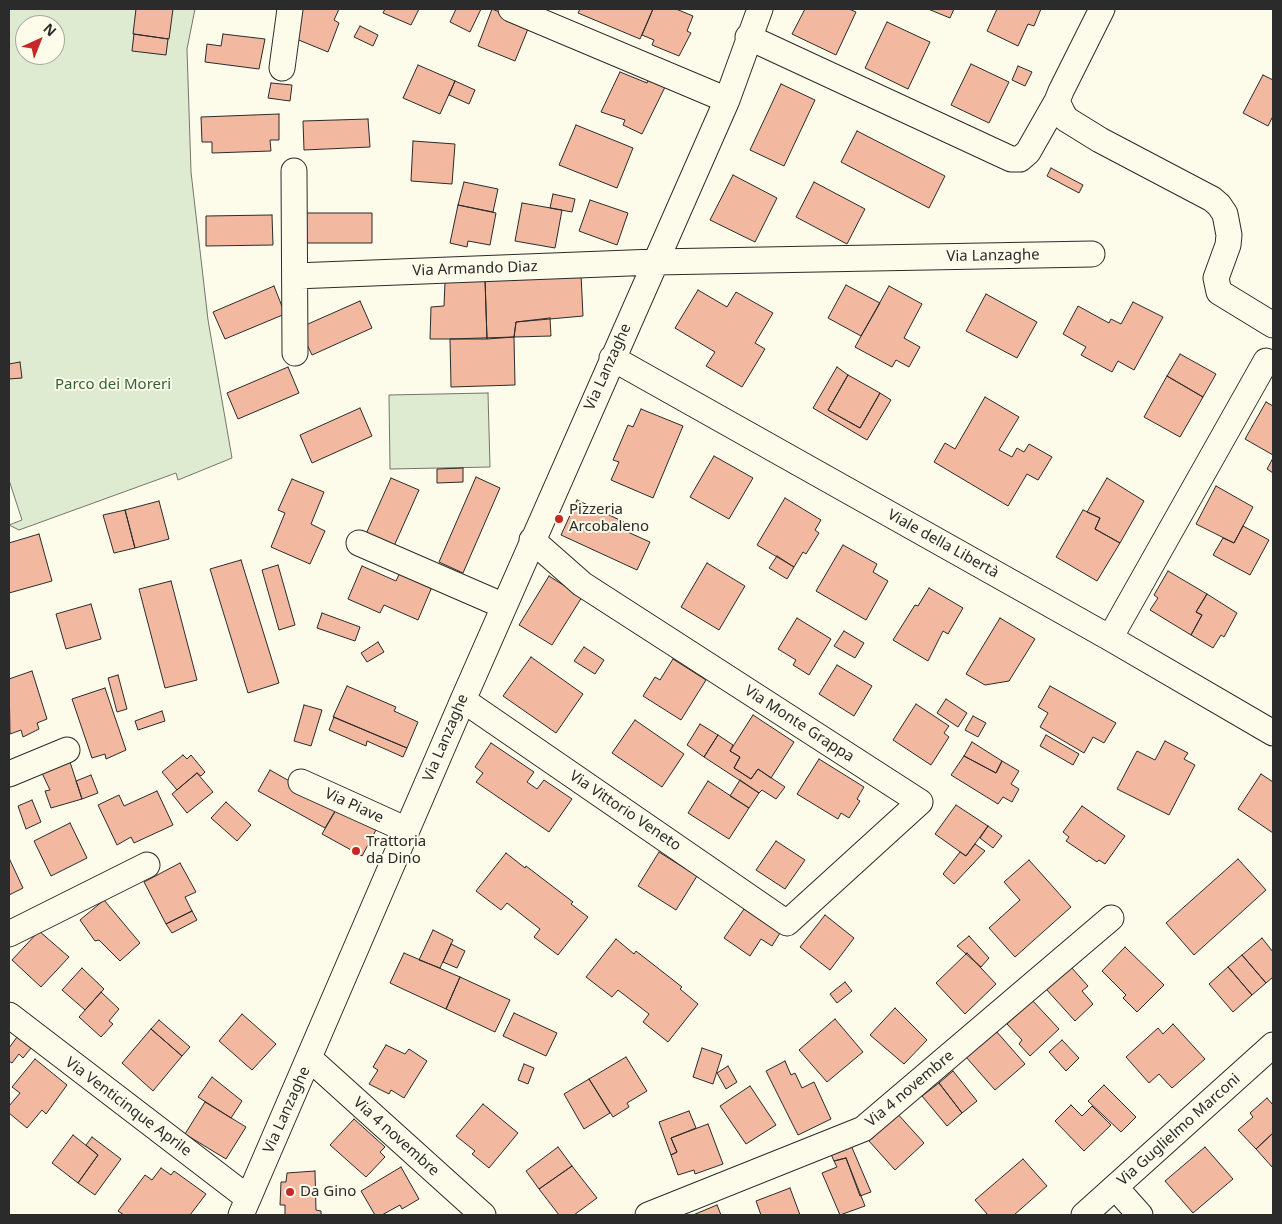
<!DOCTYPE html>
<html>
<head>
<meta charset="utf-8">
<style>
	body { margin:0 }
	#map { position:relative; width:1282px; height:1224px; overflow:hidden; background:#fdfbea; font-family:"Noto Sans",sans-serif }
	canvas { display:block }
	.frame { position:absolute; inset:0; border:10px solid #2b2b2b; pointer-events:none }
	.north { position:absolute; left:15px; top:15px; width:50px; height:50px; box-sizing:border-box; background:#fdfbea; border:1px solid #a9a89e; border-radius:50%; rotate:44deg; font-size:14px; font-weight:700; line-height:20px; text-align:center; color:#2b2b2b }
	.north::after { content:''; display:block; margin:auto; width:18px; height:22px; background:#c62828; clip-path:polygon(50% 0,100% 100%,50% 72%,0 100%) }
</style>
</head>
<body>
<div id="map">
<canvas width="1282" height="1224"></canvas>
<div class="frame"></div>
<div class="north">N</div>
</div>
<script>
const ctx = document.querySelector('canvas').getContext('2d');
ctx.lineJoin = 'round';
function paint(path, color) { ctx.fillStyle = color; ctx.fill(path, 'evenodd'); }
const poly = rows => new Path2D(rows.map(r => 'M' + r).join(''));
function trace(path, color, width, dash) { ctx.strokeStyle = color; ctx.lineWidth = width; ctx.lineCap = dash ? 'butt' : 'round'; ctx.setLineDash(dash || []); ctx.stroke(path); }
function write(font, color, halo, rows, align = 'center') {
  ctx.font = font + ' "Noto Sans",sans-serif'; ctx.lineWidth = 4; ctx.setLineDash([]); ctx.textBaseline = 'middle'; ctx.strokeStyle = halo; ctx.fillStyle = color; for (const [text, x, y, turn = 0] of rows) {
    ctx.save(); ctx.translate(x, y); ctx.rotate((+turn || 0) * Math.PI / 180); ctx.textAlign = isNaN(turn) ? turn : align; if (halo) ctx.strokeText(text, 0, 0); ctx.fillText(text, 0, 0); ctx.restore();
  }
}
const green = poly([
	[9,9,195,9,187,49,191,172,208,320,232,458,178,480,176,473,19,530,9,525,22,520,9,480,9,9],
	[25,25,55,25,55,55,25,55,25,25],
	[488,393,490,467,390,469,389,395,488,393]
]);
const building = poly([
	[136,9,173,9,169,39,133,34,136,9],
	[300,9,339,9,334,20,339,23,328,52,289,36,300,9],
	[385,9,419,9,411,25,383,13,385,9],
	[456,9,481,9,470,32,450,22,456,9],
	[492,9,530,24,515,61,478,46,492,9],
	[580,9,653,9,640,39,578,13,580,9],
	[653,9,676,9,693,16,687,31,691,33,679,56,652,45,654,40,642,35,653,9],
	[805,9,849,9,856,12,836,55,792,34,805,9],
	[928,9,954,9,950,18,928,9],
	[997,9,1041,9,1034,26,1028,24,1018,46,987,31,997,9],
	[887,22,930,42,908,89,865,68,887,22],
	[360,26,378,35,373,46,354,37,360,26],
	[134,34,168,39,166,55,132,51,134,34],
	[223,34,265,39,259,69,205,62,207,44,221,46,223,34],
	[971,64,1009,82,989,123,951,105,971,64],
	[418,65,455,81,440,114,403,98,418,65],
	[1018,66,1032,72,1025,86,1012,80,1018,66],
	[620,72,647,83,649,79,665,87,642,134,623,125,625,120,601,112,620,72],
	[1263,75,1273,80,1273,116,1268,126,1243,113,1263,75],
	[455,81,475,90,469,104,449,95,455,81],
	[271,83,292,85,290,101,268,98,271,83],
	[781,84,815,100,784,166,750,150,781,84],
	[279,114,279,140,270,140,271,151,212,153,212,142,202,142,201,117,279,114],
	[368,119,370,147,304,150,303,121,368,119],
	[576,125,633,148,617,188,559,165,576,125],
	[857,131,945,176,929,208,841,162,857,131],
	[413,141,455,144,452,184,411,181,413,141],
	[1051,168,1083,185,1079,193,1047,176,1051,168],
	[733,175,777,198,755,242,710,220,733,175],
	[464,182,498,189,493,212,458,205,464,182],
	[814,182,865,209,847,244,796,217,814,182],
	[553,194,575,199,572,212,550,208,553,194],
	[590,200,628,213,617,245,579,231,590,200],
	[522,203,562,210,555,248,515,241,522,203],
	[458,205,496,213,490,245,468,241,467,247,450,243,458,205],
	[305,213,372,213,372,243,305,243,305,213],
	[272,215,273,245,206,246,206,216,272,215],
	[581,274,583,316,516,322,514,337,487,339,485,279,581,274],
	[485,279,487,339,430,339,431,307,444,306,445,282,485,279],
	[846,285,880,303,861,336,828,318,846,285],
	[274,286,285,314,225,339,213,312,274,286],
	[889,286,922,304,904,338,920,347,909,367,896,360,892,367,855,347,889,286],
	[698,290,727,307,736,292,773,313,755,343,765,349,742,387,706,366,715,352,675,328,698,290],
	[986,294,1037,322,1017,358,966,331,986,294],
	[360,301,372,328,312,355,299,328,360,301],
	[1133,302,1163,317,1134,370,1118,361,1112,372,1081,355,1086,347,1063,334,1078,306,1109,323,1111,319,1121,324,1133,302],
	[550,318,551,336,514,337,516,322,550,318],
	[514,337,515,385,451,387,450,339,514,337],
	[1180,354,1216,374,1203,397,1167,376,1180,354],
	[20,362,22,378,9,379,9,364,20,362],
	[288,367,299,393,238,419,227,393,288,367],
	[837,367,848,375,828,410,860,428,880,393,891,400,867,440,813,408,837,367],
	[848,375,880,393,860,428,828,410,848,375],
	[1167,376,1203,397,1180,437,1144,417,1167,376],
	[985,397,1019,417,999,450,1012,457,1017,448,1024,452,1029,444,1052,457,1038,480,1027,474,1008,506,934,462,945,443,955,449,985,397],
	[1266,402,1273,406,1273,455,1245,439,1266,402],
	[360,408,372,436,312,463,300,435,360,408],
	[641,409,683,426,653,498,611,480,619,462,613,460,628,425,633,427,641,409],
	[714,456,753,478,729,519,690,497,714,456],
	[1273,458,1273,473,1267,469,1273,458],
	[463,468,463,482,437,483,437,469,463,468],
	[476,477,500,488,463,573,439,562,476,477],
	[391,478,419,490,394,546,366,534,391,478],
	[1107,478,1144,501,1120,543,1095,529,1100,518,1087,512,1107,478],
	[292,479,324,492,311,524,325,531,310,564,271,547,285,513,278,510,292,479],
	[1216,486,1253,507,1234,543,1196,524,1216,486],
	[785,498,821,520,815,530,819,533,806,554,803,552,794,567,757,545,785,498],
	[577,500,624,522,621,529,650,542,637,570,561,535,577,500],
	[159,501,169,539,135,548,125,510,159,501],
	[125,510,135,548,114,553,103,515,125,510],
	[1083,510,1100,518,1095,529,1120,543,1097,581,1056,557,1083,510],
	[1243,526,1269,540,1250,575,1213,555,1223,538,1234,543,1243,526],
	[39,534,52,581,9,593,9,543,39,534],
	[843,545,877,564,873,572,888,581,866,620,816,591,843,545],
	[777,556,794,567,787,579,769,568,777,556],
	[241,560,279,683,248,693,210,569,241,560],
	[707,563,745,586,719,630,681,607,707,563],
	[278,565,295,625,279,630,262,570,278,565],
	[362,566,396,581,402,568,434,582,418,620,384,605,380,613,348,599,362,566],
	[1168,571,1207,594,1196,612,1202,615,1191,635,1150,610,1158,598,1154,595,1168,571],
	[549,576,582,597,552,645,519,625,549,576],
	[171,581,197,680,165,688,139,589,171,581],
	[929,588,963,608,948,634,943,631,928,661,893,640,915,605,918,606,929,588],
	[1207,594,1237,613,1224,637,1221,635,1213,648,1191,635,1202,615,1196,612,1207,594],
	[91,604,101,639,66,649,56,614,91,604],
	[322,613,360,627,355,641,317,628,322,613],
	[797,618,831,639,809,675,793,665,796,660,778,649,797,618],
	[1000,618,1035,639,1009,681,985,685,966,674,1000,618],
	[844,631,864,643,855,658,834,646,844,631],
	[378,642,384,652,367,662,361,653,378,642],
	[584,647,604,660,595,674,574,661,584,647],
	[531,657,583,694,556,733,503,696,531,657],
	[673,659,706,680,681,720,643,696,655,677,660,680,673,659],
	[837,665,872,686,854,716,819,694,837,665],
	[32,671,47,719,37,723,39,729,23,737,21,730,10,734,9,679,32,671],
	[118,675,127,709,117,712,108,678,118,675],
	[347,686,396,707,394,711,418,722,407,748,333,717,347,686],
	[1050,686,1116,723,1104,743,1093,737,1084,753,1040,727,1048,713,1038,707,1050,686],
	[105,688,126,750,106,759,105,754,92,758,72,699,105,688],
	[946,699,967,713,958,727,937,713,946,699],
	[916,704,949,726,944,733,949,737,931,765,893,740,916,704],
	[304,705,322,710,311,746,294,741,304,705],
	[162,711,165,721,138,730,135,721,162,711],
	[753,715,794,742,771,778,758,769,751,779,734,768,740,757,730,751,753,715],
	[973,716,986,723,978,737,965,730,973,716],
	[334,717,407,748,403,757,367,741,366,746,329,730,334,717],
	[635,720,684,754,662,787,612,753,635,720],
	[700,724,718,735,704,757,687,745,700,724],
	[718,735,733,745,730,751,740,757,734,768,751,779,758,769,785,787,776,799,762,790,759,793,704,757,718,735],
	[1046,735,1079,754,1073,765,1040,746,1046,735],
	[1165,741,1188,753,1184,759,1195,765,1169,815,1117,789,1137,751,1155,760,1165,741],
	[972,742,1002,761,996,773,964,756,972,742],
	[491,743,534,772,527,782,537,789,544,780,572,799,549,832,476,782,483,773,475,767,491,743],
	[183,755,187,759,191,755,205,772,201,776,197,773,177,790,162,772,183,755],
	[964,756,996,773,1002,761,1019,771,1011,784,1019,789,1012,802,1003,797,998,804,951,775,964,756],
	[819,759,864,787,857,799,860,801,849,818,841,813,838,819,797,794,819,759],
	[70,762,82,799,51,808,45,791,50,790,41,771,70,762],
	[270,770,337,808,325,828,258,791,270,770],
	[197,773,213,792,187,813,172,794,197,773],
	[1261,774,1273,782,1273,833,1238,809,1261,774],
	[91,775,98,793,82,799,76,781,91,775],
	[740,780,759,793,749,808,730,796,740,780],
	[708,781,749,808,729,839,688,813,708,781],
	[157,791,173,825,134,843,131,837,117,845,98,805,119,795,124,806,157,791],
	[32,800,41,822,26,829,18,806,32,800],
	[226,802,251,825,237,841,211,818,226,802],
	[956,805,988,826,966,856,935,834,956,805],
	[1082,806,1125,836,1105,864,1099,860,1097,862,1066,841,1069,837,1063,832,1082,806],
	[337,808,376,830,362,856,322,834,337,808],
	[70,823,87,858,51,876,34,841,70,823],
	[988,826,1002,836,993,848,980,838,988,826],
	[776,841,805,860,785,889,756,870,776,841],
	[975,844,985,851,954,884,943,874,960,852,966,856,975,844],
	[659,852,697,876,676,910,638,886,659,852],
	[506,853,525,868,526,866,573,902,571,904,588,917,558,955,534,937,540,929,507,903,501,910,476,891,506,853],
	[9,858,23,888,9,895,9,858],
	[1238,859,1266,890,1194,955,1166,923,1238,859],
	[1029,860,1071,907,1015,957,989,928,1020,900,1004,882,1029,860],
	[180,863,196,892,185,897,192,911,166,924,144,882,180,863],
	[104,900,140,943,120,961,99,940,95,941,80,920,104,900],
	[744,909,780,933,772,946,761,939,750,956,724,938,744,909],
	[192,911,197,920,172,933,166,924,192,911],
	[825,915,854,938,830,970,800,947,825,915],
	[433,930,453,940,440,968,419,960,433,930],
	[39,931,69,957,41,987,12,960,39,931],
	[969,936,989,958,981,967,957,946,969,936],
	[1262,938,1273,952,1273,977,1266,983,1242,955,1262,938],
	[616,939,634,954,636,951,682,987,680,989,698,1004,668,1042,643,1022,649,1014,618,990,612,997,586,977,616,939],
	[451,944,465,951,457,968,443,962,451,944],
	[1125,947,1164,985,1137,1012,1123,998,1126,995,1102,971,1125,947],
	[404,953,460,977,446,1009,390,983,404,953],
	[967,953,996,984,965,1014,936,983,967,953],
	[1242,955,1266,983,1252,995,1228,967,1242,955],
	[1071,967,1088,986,1082,991,1093,1004,1075,1021,1046,989,1071,967],
	[1228,967,1252,995,1233,1012,1209,984,1228,967],
	[82,968,104,989,85,1010,62,990,82,968],
	[460,977,510,1000,495,1032,446,1009,460,977],
	[845,982,852,991,837,1003,830,994,845,982],
	[101,992,119,1009,109,1021,113,1024,101,1037,79,1017,101,992],
	[1032,1000,1059,1029,1030,1056,1019,1044,1022,1040,1007,1024,1032,1000],
	[895,1008,927,1040,904,1064,870,1035,895,1008],
	[514,1013,557,1033,546,1056,503,1036,514,1013],
	[242,1014,276,1044,252,1070,219,1041,242,1014],
	[835,1019,863,1052,827,1082,799,1050,835,1019],
	[159,1020,190,1047,182,1056,151,1029,159,1020],
	[1173,1024,1205,1059,1172,1088,1159,1074,1149,1083,1126,1057,1158,1028,1163,1034,1173,1024],
	[151,1029,182,1056,153,1091,122,1063,151,1029],
	[996,1031,1025,1064,995,1090,966,1057,996,1031],
	[17,1037,31,1048,23,1058,19,1054,12,1063,9,1061,9,1048,17,1037],
	[1062,1040,1079,1058,1066,1071,1049,1052,1062,1040],
	[386,1045,405,1054,409,1049,427,1061,404,1098,391,1090,389,1094,369,1084,378,1070,373,1067,386,1045],
	[702,1048,722,1055,713,1084,693,1077,702,1048],
	[626,1057,647,1091,627,1103,629,1107,613,1117,589,1079,626,1057],
	[35,1059,67,1085,46,1114,42,1110,27,1128,9,1113,9,1106,20,1093,12,1087,35,1059],
	[785,1061,791,1075,795,1073,802,1088,814,1082,831,1119,798,1135,766,1071,785,1061],
	[524,1064,534,1068,528,1084,518,1080,524,1064],
	[728,1066,737,1082,726,1089,717,1073,728,1066],
	[953,1071,977,1101,962,1113,939,1083,953,1071],
	[212,1077,242,1101,231,1118,198,1097,212,1077],
	[589,1079,610,1113,584,1129,564,1094,589,1079],
	[939,1083,962,1113,947,1126,922,1096,939,1083],
	[1104,1085,1136,1117,1121,1132,1088,1101,1104,1085],
	[750,1086,776,1125,746,1144,720,1106,750,1086],
	[1267,1098,1273,1105,1273,1133,1256,1149,1238,1130,1253,1117,1250,1113,1267,1098],
	[205,1102,246,1127,226,1159,185,1134,205,1102],
	[483,1104,518,1133,489,1168,472,1154,475,1151,456,1136,483,1104],
	[1071,1105,1082,1116,1092,1106,1111,1125,1084,1151,1055,1121,1071,1105],
	[689,1111,696,1128,671,1138,677,1152,671,1155,659,1122,689,1111],
	[895,1111,924,1143,895,1170,869,1141,881,1130,895,1111],
	[354,1119,385,1147,380,1152,385,1157,366,1177,330,1145,354,1119],
	[708,1124,723,1164,695,1174,694,1170,678,1175,671,1155,677,1152,671,1138,708,1124],
	[1273,1133,1273,1168,1256,1149,1273,1133],
	[73,1135,98,1155,78,1183,52,1163,73,1135],
	[92,1137,121,1159,95,1195,78,1183,98,1155,86,1145,92,1137],
	[850,1143,871,1192,860,1196,846,1158,834,1161,830,1152,850,1143],
	[558,1147,572,1166,539,1189,526,1171,558,1147],
	[1205,1147,1233,1179,1193,1213,1165,1181,1205,1147],
	[846,1158,865,1206,840,1215,822,1173,837,1167,834,1161,846,1158],
	[1023,1159,1047,1186,1014,1215,988,1215,975,1200,1023,1159],
	[572,1166,597,1198,574,1215,559,1215,539,1189,572,1166],
	[401,1167,419,1199,402,1209,400,1205,382,1215,375,1215,361,1191,401,1167],
	[161,1168,171,1175,174,1171,206,1194,190,1215,124,1215,118,1211,145,1175,152,1180,161,1168],
	[315,1171,316,1210,321,1211,321,1215,285,1215,285,1205,280,1205,281,1182,286,1182,287,1173,315,1171],
	[790,1188,800,1215,761,1215,756,1201,790,1188],
	[717,1205,721,1215,693,1215,717,1205]
]);
const minor = poly([
	[511,9,727,100],
	[1102,9,1061,91,1057,101,1062,112,1066,119,1100,140,1212,199,1219,205,1225,214,1229,235,1228,245,1216,278,1219,292,1273,325],
	[748,37,1011,159,1020,159,1028,152,1057,101],
	[282,68,290,9],
	[294,171,295,353],
	[295,276,655,262,1092,254],
	[612,358,1110,638,1273,733],
	[359,543,504,606],
	[1110,638,1266,361],
	[463,700,787,923,920,802,582,584,532,540],
	[9,774,67,750],
	[301,782,407,830],
	[9,934,147,865],
	[9,1015,248,1198],
	[309,1058,483,1215],
	[1115,1187,1140,1215],
	[241,1215,463,700,727,100,760,9],
	[648,1215,863,1129,1111,918],
	[1084,1215,1273,1045]
]);
const markers = [
	[559,519,5,"#c62828"],
	[356,851,5,"#c62828"],
	[290,1192,5,"#c62828"]
];
const streetNames = [
	["Via Lanzaghe",993,256,-1],
	["Via Armando Diaz",475,269,-2],
	["Via Lanzaghe",608,367,-66],
	["Viale della Libertà",943,544,29],
	["Via Monte Grappa",799,724,33],
	["Via Lanzaghe",446,738,-67],
	["Via Piave",354,806,25],
	["Via Vittorio Veneto",625,811,34],
	["Via 4 novembre",910,1089,-40],
	["Via Venticinque Aprile",128,1107,37],
	["Via Lanzaghe",287,1110,-66],
	["Via Guglielmo Marconi",1179,1130,-42],
	["Via 4 novembre",396,1137,42]
];
const parkNames = [
	["Parco dei Moreri",113,385]
];
const poiNames = [
	["Pizzeria",569,510],
	["Arcobaleno",569,527],
	["Trattoria",366,842],
	["da Dino",366,859],
	["Da Gino",300,1192]
];
paint(green, '#deebd1');
trace(green, '#74746e', 1);
paint(building, '#f2b8a0');
trace(building, '#2b2b2b', 1);
trace(minor, '#2b2b2b', 27);
trace(minor, '#fdfbea', 25);
for (const [x, y, r, color] of markers) { const dot = new Path2D(); dot.arc(x, y, r, 0, 2 * Math.PI); ctx.fillStyle = color; ctx.fill(dot); trace(dot, '#fdfbea', 2); }
write('15px', '#2b2b2b', '#fdfbea', streetNames);
write('15px', '#34623c', '#fdfbea', parkNames);
write('15px', '#2b2b2b', '#fdfbea', poiNames, 'left');
</script>
</body>
</html>
